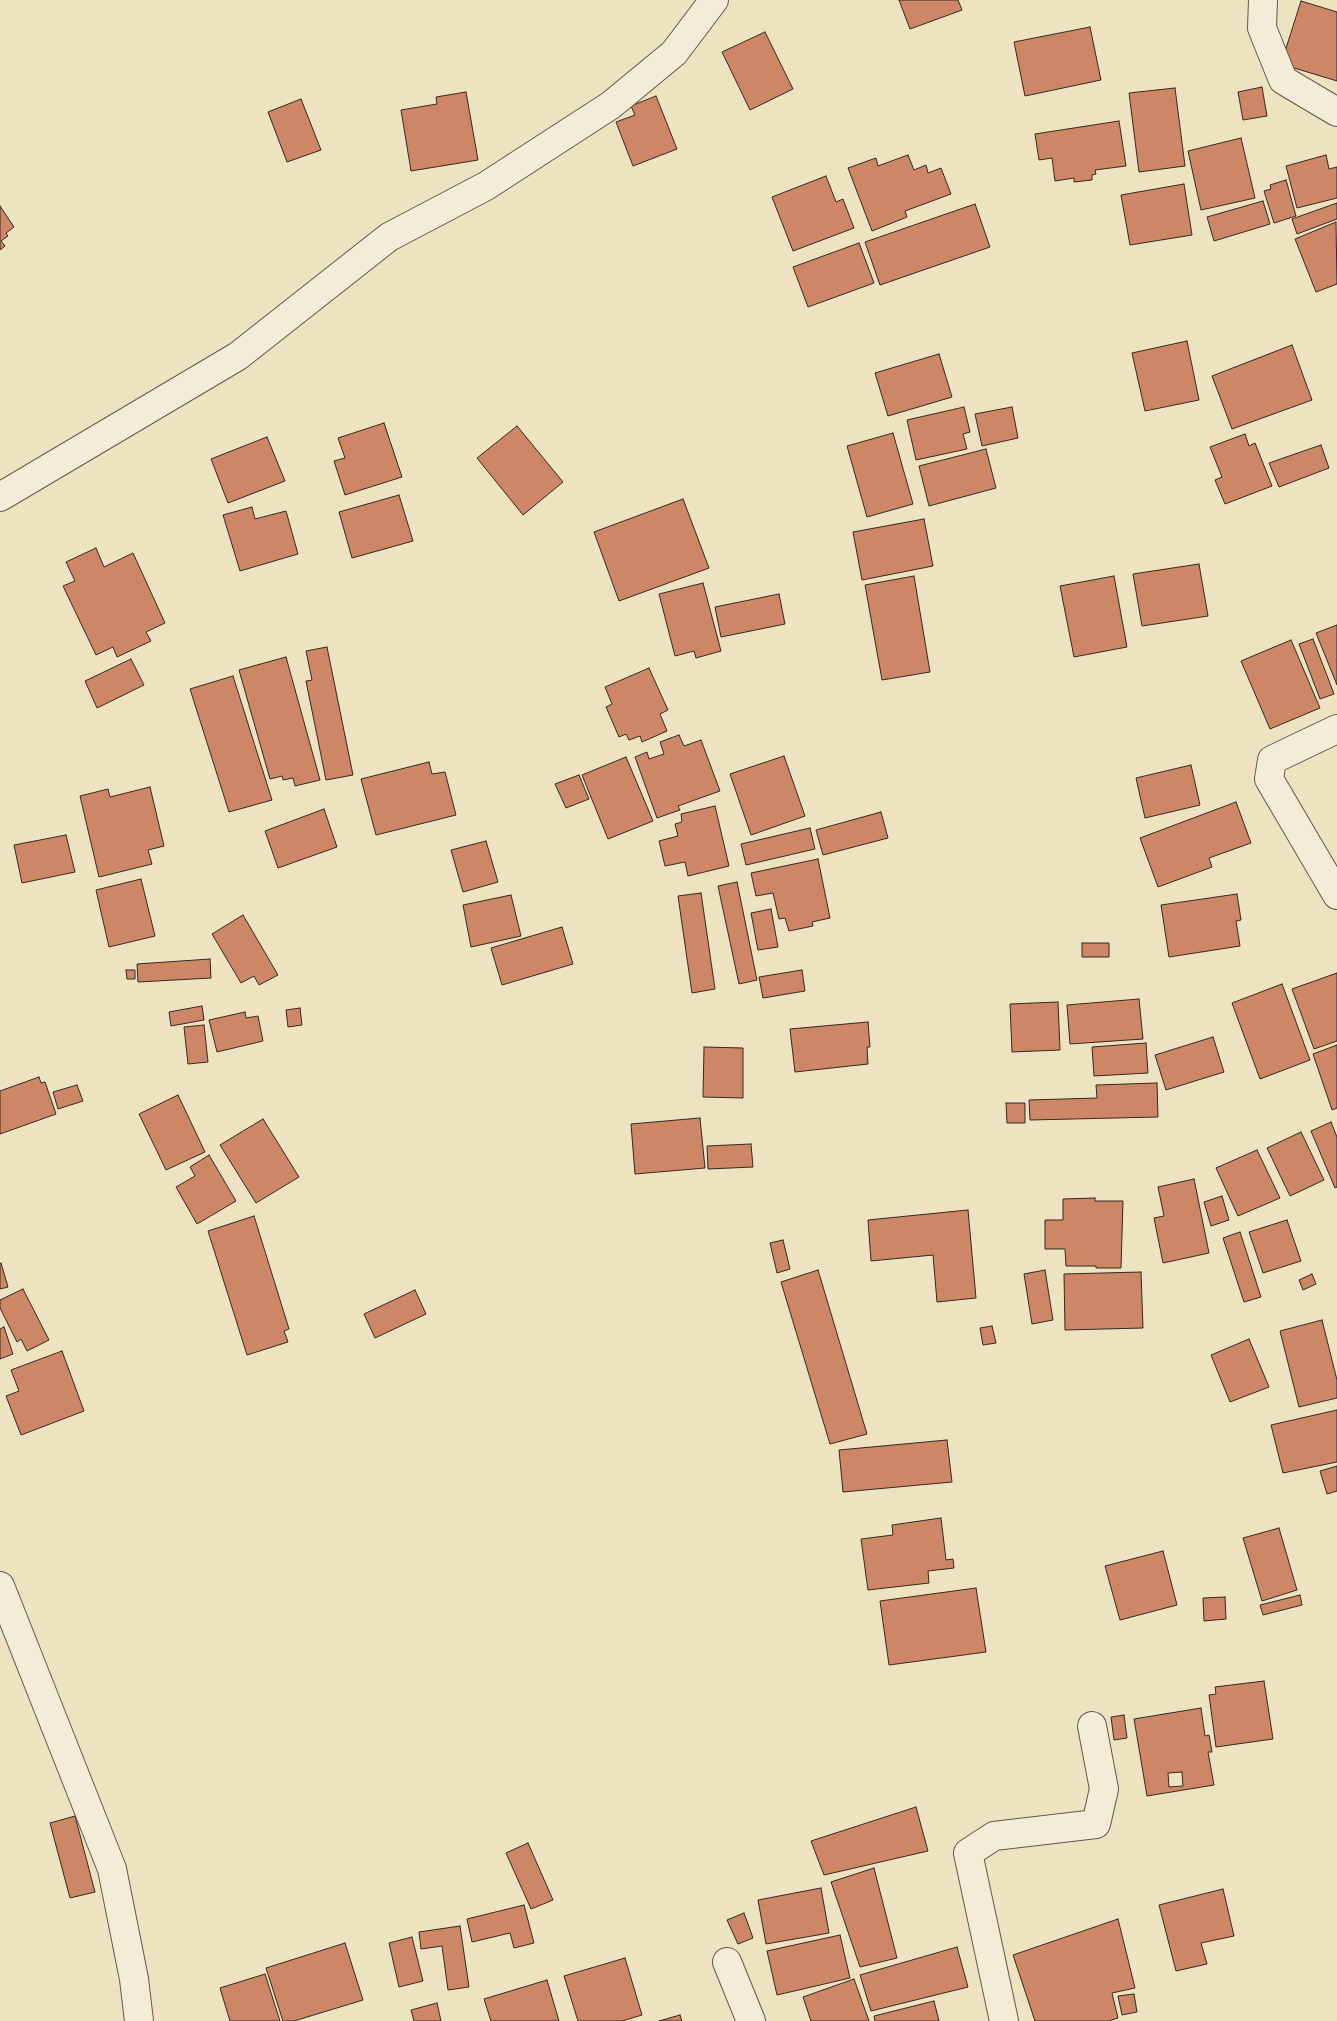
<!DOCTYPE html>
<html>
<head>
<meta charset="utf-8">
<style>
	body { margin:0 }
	canvas { display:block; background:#ede3c1 }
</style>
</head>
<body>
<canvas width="1337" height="2021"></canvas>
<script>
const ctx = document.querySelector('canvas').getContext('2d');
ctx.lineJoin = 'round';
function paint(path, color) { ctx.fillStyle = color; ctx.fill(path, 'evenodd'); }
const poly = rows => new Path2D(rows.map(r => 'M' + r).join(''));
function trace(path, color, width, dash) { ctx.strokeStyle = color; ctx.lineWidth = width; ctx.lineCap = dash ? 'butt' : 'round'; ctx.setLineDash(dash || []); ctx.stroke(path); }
const building = poly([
	[899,0,958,0,962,10,910,29,899,0],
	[1301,1,1337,12,1337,81,1281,64,1301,1],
	[1090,27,1101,80,1025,96,1014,42,1090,27],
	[765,32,793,89,750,110,722,52,765,32],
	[1262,87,1267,116,1243,120,1238,92,1262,87],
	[1175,88,1185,166,1139,172,1129,93,1175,88],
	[466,92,478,160,411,171,401,110,437,104,436,97,466,92],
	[656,96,677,149,633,166,616,122,635,115,631,106,656,96],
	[301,99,321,150,287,162,268,112,301,99],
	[1119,121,1126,166,1095,170,1096,174,1092,175,1092,180,1074,182,1074,178,1055,181,1052,158,1039,160,1035,134,1119,121],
	[1241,138,1255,198,1201,210,1188,151,1241,138],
	[908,155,914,170,926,165,928,173,941,168,951,194,905,211,907,217,872,231,848,168,876,158,878,166,908,155],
	[1326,155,1329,169,1337,167,1337,198,1297,208,1286,166,1326,155],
	[826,176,836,202,843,199,854,228,793,251,772,197,826,176],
	[1286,180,1296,216,1274,223,1264,191,1271,189,1270,185,1286,180],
	[1184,184,1192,235,1130,245,1121,195,1184,184],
	[1263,201,1270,224,1214,241,1207,217,1263,201],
	[1337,203,1337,219,1297,234,1292,219,1337,203],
	[975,204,990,247,880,285,865,242,975,204],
	[0,206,14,227,6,233,8,236,1,241,5,246,0,250,0,206],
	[1336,222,1337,284,1316,292,1295,239,1336,222],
	[859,243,874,283,808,307,793,267,859,243],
	[1187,341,1199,400,1145,411,1132,353,1187,341],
	[1292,345,1312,400,1232,429,1212,376,1292,345],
	[939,354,952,397,888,416,875,373,939,354],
	[964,407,970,432,963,434,967,449,916,460,907,420,964,407],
	[1012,407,1018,438,982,446,975,414,1012,407],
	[384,423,402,477,345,495,334,461,345,458,338,438,384,423],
	[517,426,563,482,523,515,477,458,517,426],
	[893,433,913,504,867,517,847,446,893,433],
	[1245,434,1249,446,1255,443,1272,486,1225,504,1215,480,1222,477,1210,447,1245,434],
	[267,437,285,481,228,503,211,459,267,437],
	[1321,445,1329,468,1279,487,1269,463,1321,445],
	[986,449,996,488,929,506,919,466,986,449],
	[399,495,413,541,352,558,339,512,399,495],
	[683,499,709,568,619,601,594,532,683,499],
	[252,507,255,519,286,511,298,554,240,571,223,515,252,507],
	[924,519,933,566,862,580,853,532,924,519],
	[96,548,104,567,133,553,165,623,146,632,151,641,117,657,113,647,96,655,63,586,75,581,66,562,96,548],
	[1199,564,1208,616,1142,626,1133,574,1199,564],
	[914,576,930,672,882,680,865,585,914,576],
	[1114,576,1127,647,1074,657,1060,586,1114,576],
	[703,583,721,651,696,658,694,651,675,656,659,594,703,583],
	[779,594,785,624,721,637,715,607,779,594],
	[1337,625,1337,685,1316,633,1337,625],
	[1313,639,1334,694,1320,699,1299,644,1313,639],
	[1291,640,1320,708,1270,729,1241,661,1291,640],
	[327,647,353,775,326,780,306,681,312,680,306,651,327,647],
	[286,657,320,780,295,786,293,778,283,780,282,776,270,779,239,670,286,657],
	[131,659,144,685,97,708,85,681,131,659],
	[649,668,668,710,660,714,667,731,642,742,640,736,629,740,626,734,619,737,606,707,612,704,605,687,649,668],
	[233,676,272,800,229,812,190,689,233,676],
	[679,735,684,746,701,740,720,791,678,806,680,810,657,818,635,757,647,752,649,759,664,754,660,742,679,735],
	[784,756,805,816,751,835,730,774,784,756],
	[626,757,653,821,608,839,582,775,626,757],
	[429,762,432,774,445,772,456,815,376,835,361,779,429,762],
	[1191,765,1200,805,1145,818,1136,778,1191,765],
	[579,775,589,799,566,808,555,784,579,775],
	[150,787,164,846,148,850,152,864,99,877,80,796,108,789,110,797,150,787],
	[1236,802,1251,843,1209,858,1212,867,1158,887,1140,838,1236,802],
	[715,806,729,866,688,876,685,862,665,866,659,841,678,836,675,824,682,822,681,814,715,806],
	[324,809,337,847,278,868,265,831,324,809],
	[881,812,888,838,823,855,816,830,881,812],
	[810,828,815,849,746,865,741,844,810,828],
	[66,835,75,872,22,883,14,845,66,835],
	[486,841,498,882,463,892,451,850,486,841],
	[818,859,830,918,812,922,813,926,789,931,785,918,779,919,773,893,756,896,751,873,818,859],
	[141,879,155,936,109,947,96,890,141,879],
	[737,882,757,980,739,984,718,886,737,882],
	[701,893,715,989,692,993,678,896,701,893],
	[1237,894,1241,920,1236,921,1240,946,1169,957,1161,905,1237,894],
	[511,895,521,936,471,947,463,905,511,895],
	[771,909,778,947,758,950,751,913,771,909],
	[243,915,278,975,259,985,254,976,241,983,212,934,243,915],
	[562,927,573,964,502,985,491,948,562,927],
	[1082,943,1109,943,1109,957,1082,957,1082,943],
	[210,959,211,978,138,982,137,964,210,959],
	[126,970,135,970,135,979,127,979,126,970],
	[802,970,805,991,763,998,759,977,802,970],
	[1337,973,1337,1041,1314,1049,1292,989,1337,973],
	[1282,984,1310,1060,1260,1079,1232,1003,1282,984],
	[1139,999,1143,1039,1070,1044,1067,1005,1139,999],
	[1058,1002,1060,1050,1012,1052,1010,1004,1058,1002],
	[202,1006,204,1020,171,1026,169,1012,202,1006],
	[300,1008,302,1025,288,1027,286,1010,300,1008],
	[245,1012,246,1018,258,1016,263,1041,217,1052,209,1020,245,1012],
	[868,1022,870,1047,867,1047,868,1064,795,1072,790,1029,868,1022],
	[204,1025,208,1062,188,1064,184,1027,204,1025],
	[1213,1037,1224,1072,1166,1090,1155,1055,1213,1037],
	[1146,1043,1148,1073,1094,1076,1092,1047,1146,1043],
	[1337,1045,1337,1108,1332,1110,1313,1054,1337,1045],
	[704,1047,743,1048,743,1098,703,1097,704,1047],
	[39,1077,41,1083,45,1082,56,1114,0,1134,0,1091,39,1077],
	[1157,1083,1158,1117,1030,1120,1029,1100,1097,1098,1096,1085,1157,1083],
	[77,1085,83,1101,58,1109,53,1092,77,1085],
	[178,1095,205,1152,166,1170,139,1114,178,1095],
	[1006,1103,1025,1103,1025,1123,1007,1123,1006,1103],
	[700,1118,705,1168,635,1174,631,1124,700,1118],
	[263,1119,299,1177,256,1203,220,1145,263,1119],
	[1331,1122,1337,1137,1337,1187,1335,1188,1311,1131,1331,1122],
	[1301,1132,1324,1180,1290,1196,1267,1148,1301,1132],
	[751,1144,753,1167,708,1169,707,1146,751,1144],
	[1257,1150,1280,1198,1238,1216,1216,1168,1257,1150],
	[209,1155,236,1201,197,1224,176,1187,195,1176,190,1167,209,1155],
	[1194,1179,1209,1253,1163,1263,1154,1218,1164,1216,1158,1187,1194,1179],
	[1222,1196,1229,1220,1211,1226,1204,1202,1222,1196],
	[1095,1198,1095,1201,1123,1201,1121,1268,1096,1268,1096,1266,1066,1266,1065,1249,1045,1249,1045,1220,1063,1220,1063,1199,1095,1198],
	[968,1210,976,1298,937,1302,933,1255,871,1261,868,1220,968,1210],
	[254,1216,289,1329,284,1331,288,1342,247,1355,208,1231,254,1216],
	[1287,1220,1301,1261,1263,1273,1249,1232,1287,1220],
	[1240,1232,1261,1297,1244,1302,1223,1238,1240,1232],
	[783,1240,790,1269,777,1273,770,1243,783,1240],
	[1,1263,8,1287,0,1289,0,1264,1,1263],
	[818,1270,867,1434,830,1444,781,1282,818,1270],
	[1045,1270,1053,1320,1032,1324,1024,1274,1045,1270],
	[1141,1272,1143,1328,1065,1330,1064,1274,1141,1272],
	[1312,1274,1316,1284,1303,1290,1299,1280,1312,1274],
	[23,1289,49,1340,27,1351,21,1339,17,1342,0,1308,0,1300,23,1289],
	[415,1290,426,1314,375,1338,364,1314,415,1290],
	[1322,1320,1337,1380,1337,1398,1299,1407,1280,1331,1322,1320],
	[992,1326,996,1343,983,1345,980,1328,992,1326],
	[4,1327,13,1354,0,1359,0,1329,4,1327],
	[1249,1339,1269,1387,1230,1402,1211,1355,1249,1339],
	[62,1351,84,1411,21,1435,6,1396,19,1391,11,1370,62,1351],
	[1337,1410,1337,1462,1283,1473,1271,1425,1337,1410],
	[947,1440,952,1482,843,1492,839,1450,947,1440],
	[1337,1466,1337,1491,1327,1494,1320,1471,1337,1466],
	[941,1518,946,1560,953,1559,954,1568,928,1571,929,1583,868,1590,861,1539,893,1535,892,1525,941,1518],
	[1279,1528,1297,1590,1262,1601,1243,1538,1279,1528],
	[1163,1551,1177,1605,1120,1620,1105,1566,1163,1551],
	[976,1588,986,1652,889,1665,880,1601,976,1588],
	[1300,1595,1302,1605,1263,1615,1260,1605,1300,1595],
	[1225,1597,1226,1619,1204,1621,1203,1598,1225,1597],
	[1264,1681,1273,1739,1216,1747,1209,1695,1216,1694,1215,1687,1264,1681],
	[1201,1708,1205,1736,1209,1735,1212,1752,1208,1752,1214,1785,1147,1796,1134,1719,1201,1708],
	[1182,1772,1183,1786,1169,1787,1168,1773,1182,1772],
	[1124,1715,1127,1738,1114,1740,1111,1717,1124,1715],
	[916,1807,928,1851,824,1875,811,1841,916,1807],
	[75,1816,95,1892,70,1898,50,1823,75,1816],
	[528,1843,553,1900,531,1909,506,1853,528,1843],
	[874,1868,897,1958,860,1967,831,1882,874,1868],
	[821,1888,829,1933,766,1944,758,1900,821,1888],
	[1223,1889,1234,1936,1201,1943,1207,1964,1176,1971,1159,1905,1223,1889],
	[524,1905,534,1943,514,1948,510,1933,472,1942,467,1919,524,1905],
	[744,1913,753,1938,738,1944,727,1920,744,1913],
	[1118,1919,1135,1988,1112,1993,1118,2018,1109,2021,1035,2021,1013,1955,1118,1919],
	[460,1926,469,1987,448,1990,442,1946,421,1949,419,1932,460,1926],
	[840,1935,850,1978,777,1995,767,1951,840,1935],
	[412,1937,423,1981,399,1987,389,1943,412,1937],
	[345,1943,363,2000,294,2021,283,2021,266,1968,345,1943],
	[957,1947,968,1987,871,2011,860,1975,957,1947],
	[625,1958,642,2015,622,2021,578,2021,564,1976,625,1958],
	[265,1974,280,2021,230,2021,220,1988,265,1974],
	[854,1979,869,2021,811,2021,803,1997,854,1979],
	[547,1980,559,2021,491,2021,484,1999,547,1980],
	[1134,1994,1137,2012,1122,2015,1118,1996,1134,1994],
	[934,2001,939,2021,875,2021,874,2016,934,2001],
	[437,2003,441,2021,414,2021,411,2010,437,2003],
	[680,2015,682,2021,659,2021,680,2015]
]);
const street = poly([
	[1263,0,1262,28,1283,80,1337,112],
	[0,497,238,356,389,237,486,186,611,105,674,53,714,0],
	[1337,729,1272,760,1269,779,1337,895],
	[0,1586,112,1869,134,1979,139,2021],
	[727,1962,751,2021],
	[1004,2021,968,1853,994,1836,1096,1824,1104,1789,1092,1726]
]);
paint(building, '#ce8766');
trace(building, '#342820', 1);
trace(street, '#625748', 30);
trace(street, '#f3edd7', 28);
</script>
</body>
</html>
